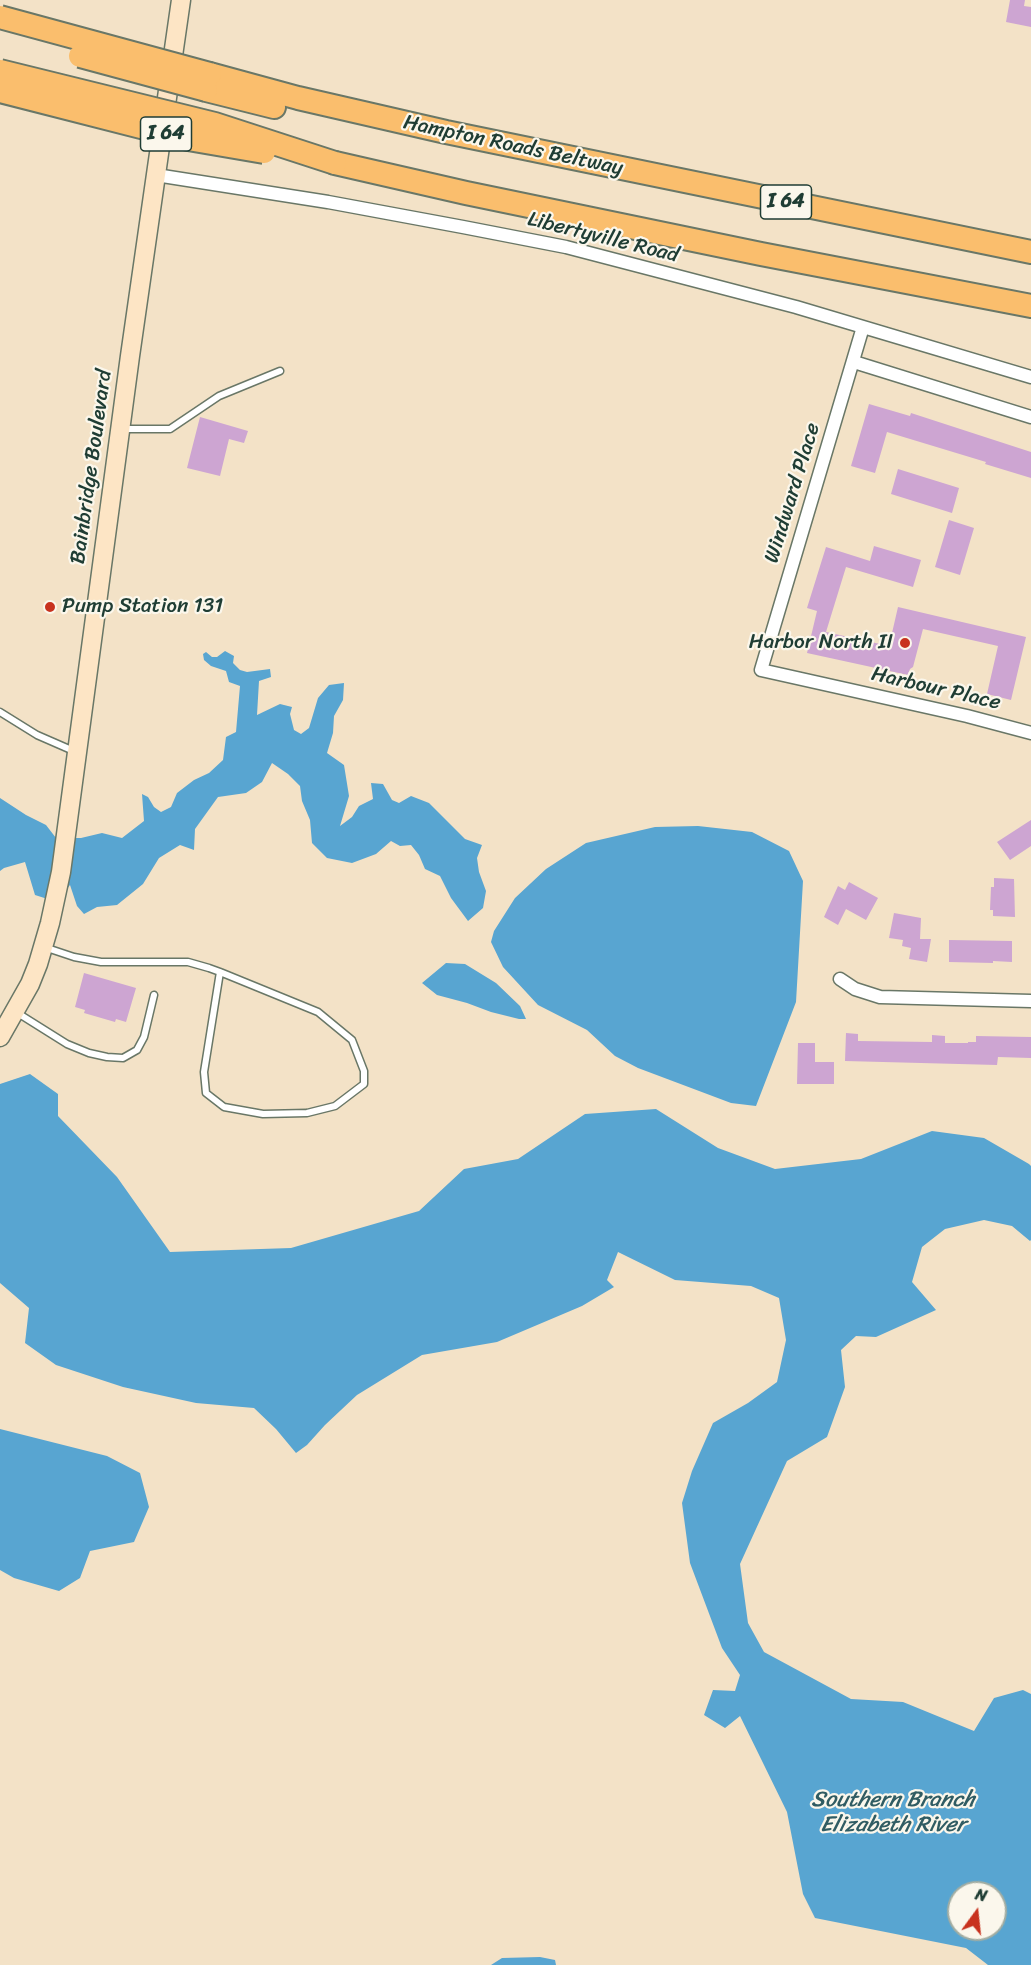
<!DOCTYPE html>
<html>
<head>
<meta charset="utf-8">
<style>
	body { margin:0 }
	#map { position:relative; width:1031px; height:1965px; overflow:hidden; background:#f3e2c7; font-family:Sriracha,sans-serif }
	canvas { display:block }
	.north { position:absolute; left:947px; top:1881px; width:60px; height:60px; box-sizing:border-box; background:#fbf7ec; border:2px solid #a3ada2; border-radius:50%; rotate:15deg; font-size:16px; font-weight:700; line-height:24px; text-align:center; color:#1f3d34 }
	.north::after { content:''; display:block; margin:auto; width:21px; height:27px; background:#c8321e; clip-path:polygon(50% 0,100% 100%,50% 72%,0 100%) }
</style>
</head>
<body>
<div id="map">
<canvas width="1031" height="1965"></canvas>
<div class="north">N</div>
</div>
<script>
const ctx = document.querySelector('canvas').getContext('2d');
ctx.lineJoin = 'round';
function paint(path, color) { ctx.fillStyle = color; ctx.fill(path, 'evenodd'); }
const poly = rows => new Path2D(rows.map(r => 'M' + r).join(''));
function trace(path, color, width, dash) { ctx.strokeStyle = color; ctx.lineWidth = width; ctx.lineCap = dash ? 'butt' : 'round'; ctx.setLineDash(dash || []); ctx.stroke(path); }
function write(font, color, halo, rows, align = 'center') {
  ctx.font = font + ' Sriracha,sans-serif'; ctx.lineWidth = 4.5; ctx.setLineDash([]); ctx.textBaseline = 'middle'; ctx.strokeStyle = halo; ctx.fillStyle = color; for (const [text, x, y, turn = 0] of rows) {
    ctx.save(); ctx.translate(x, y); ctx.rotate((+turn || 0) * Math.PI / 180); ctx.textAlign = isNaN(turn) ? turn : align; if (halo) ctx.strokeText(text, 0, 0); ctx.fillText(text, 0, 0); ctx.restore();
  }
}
const water = poly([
	[225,651,234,656,233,663,240,670,247,672,270,669,271,677,259,681,257,715,280,704,292,707,290,714,294,730,301,734,309,728,318,698,329,685,344,683,343,700,334,716,333,733,327,753,344,765,349,796,340,826,352,817,359,806,373,799,371,783,383,784,392,800,399,803,411,796,429,803,465,839,482,845,477,858,479,872,486,891,483,908,468,921,451,898,440,876,425,869,419,855,411,845,400,846,391,841,376,854,352,863,327,858,312,843,310,820,302,801,300,786,288,774,272,763,262,782,246,793,218,797,195,829,194,850,180,845,159,858,143,884,117,905,97,907,84,914,77,906,70,885,57,902,35,895,25,862,4,868,0,871,0,798,26,815,46,825,56,838,81,838,102,833,122,838,144,821,142,794,148,797,154,807,161,812,171,807,177,793,194,780,209,773,223,760,226,737,236,732,240,686,229,682,226,671,211,666,204,660,203,654,206,652,212,657,217,657],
	[698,826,752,832,789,851,803,881,796,1002,756,1106,731,1103,638,1068,615,1056,587,1030,538,1005,503,967,491,942,494,931,515,898,546,869,586,843,655,827],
	[446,963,465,964,496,983,520,1006,526,1019,519,1019,491,1012,467,1003,437,995,422,983],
	[30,1074,58,1094,58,1116,117,1177,170,1252,291,1248,419,1211,464,1169,518,1159,585,1114,656,1109,718,1148,775,1169,861,1159,932,1131,984,1138,1029,1164,1031,1166,1031,1240,1030,1241,1012,1226,984,1220,945,1229,922,1247,912,1282,936,1310,876,1337,856,1336,841,1350,845,1387,827,1437,787,1461,740,1564,748,1623,764,1652,851,1699,903,1702,974,1731,994,1698,1023,1690,1031,1694,1031,1965,988,1965,966,1948,815,1918,803,1894,787,1812,740,1716,725,1728,704,1715,713,1690,735,1691,740,1675,722,1648,690,1563,682,1503,692,1471,713,1423,748,1403,777,1382,786,1340,779,1298,751,1286,675,1280,618,1252,607,1280,614,1287,582,1306,497,1342,422,1355,357,1395,325,1425,307,1445,296,1453,276,1429,254,1408,196,1403,123,1387,56,1365,25,1343,29,1308,0,1283,0,1084],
	[959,1893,995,1893,995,1929,959,1929],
	[0,1429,107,1456,140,1473,149,1507,134,1542,90,1551,80,1578,59,1591,14,1578,0,1570],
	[540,1957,555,1960,556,1965,491,1965,502,1958]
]);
const building = poly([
	[1010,0,1025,0,1024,6,1031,7,1031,27,1006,22],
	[869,404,910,416,911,413,1031,452,1031,478,985,464,986,462,887,432,875,473,851,466],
	[200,417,248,431,244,443,229,439,220,476,187,468],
	[898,469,959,488,952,513,891,494],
	[949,520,974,528,960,575,935,567],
	[874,546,921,560,913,587,846,567,826,632,889,646,898,607,1026,637,1011,700,987,694,998,646,923,629,913,667,910,669,908,675,807,653,817,611,807,608,826,547,870,561],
	[1031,820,1031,846,1010,860,997,842],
	[994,878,1014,879,1015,917,993,916,993,910,990,910,991,887,994,887],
	[849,882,878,898,866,920,846,909,838,925,824,917,838,886,845,890],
	[894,913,921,918,920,939,931,939,927,962,909,959,911,948,902,946,903,940,889,938],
	[949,940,1012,941,1012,962,993,961,993,963,949,962],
	[84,973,136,988,126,1022,116,1019,115,1022,84,1013,85,1010,75,1007],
	[846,1033,858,1034,858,1041,932,1042,932,1035,945,1036,945,1043,968,1043,968,1042,976,1042,976,1036,1031,1037,1031,1058,998,1057,997,1065,845,1061],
	[798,1043,815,1043,815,1062,834,1062,834,1084,797,1084]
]);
const lane = poly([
	[124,429,170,429,219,396,280,371],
	[0,712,37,735,76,752],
	[44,947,74,957,101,962,188,962,209,968,220,972,318,1012,352,1040,364,1071,364,1084,335,1106,307,1113,263,1114,224,1107,206,1093,204,1072,220,972],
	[16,1012,67,1044,89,1053,107,1057,123,1058,137,1050,144,1037,154,995]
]);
const street = poly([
	[156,175,328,202,463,227,566,247,796,307,1031,377],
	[863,327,761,670,967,716,1031,733],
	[854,362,1031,417],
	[840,979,855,989,880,997,1031,1001]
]);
const secondary = poly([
	[0,1037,30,984,38,964,50,923,61,872,130,356,181,0]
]);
const highway = poly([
	[210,74,298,98,446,132,1031,252],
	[206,90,274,107],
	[335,163,466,193,761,254,1031,306]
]);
const highwayBridge = poly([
	[0,17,210,74],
	[80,56,206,90],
	[0,71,215,124,335,163],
	[0,91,188,139,264,152]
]);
const markers = [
	[50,607,6,"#c8321e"],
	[905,643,6,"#c8321e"]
];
const shields = [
	[166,134,51],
	[786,202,51]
];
const shieldNames = [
	["I 64",166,134],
	["I 64",786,202]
];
const streetNames = [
	["Hampton Roads Beltway",513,146,12],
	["Libertyville Road",603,238,14],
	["Bainbridge Boulevard",92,467,-82],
	["Windward Place",793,493,-73],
	["Harbour Place",936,689,13]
];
const poiNames = [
	["Pump Station 131",62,607],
	["Harbor North II",893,643,"right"]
];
const waterNames = [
	["Southern Branch",893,1800],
	["Elizabeth River",893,1825]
];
paint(water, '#58a5d1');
paint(building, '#cda5d2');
trace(lane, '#697767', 9);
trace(street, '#697767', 15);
trace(secondary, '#697767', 21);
trace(highway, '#697767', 26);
trace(lane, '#fff', 6);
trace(street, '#fff', 12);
trace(secondary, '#fde5c5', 18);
trace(highway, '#fabe6d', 22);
trace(highwayBridge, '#697767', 26, []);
trace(highwayBridge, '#fabe6d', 22);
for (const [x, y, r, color] of markers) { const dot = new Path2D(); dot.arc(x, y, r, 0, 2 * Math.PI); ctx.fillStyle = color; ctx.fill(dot); trace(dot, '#fbf7ec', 2); }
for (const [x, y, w] of shields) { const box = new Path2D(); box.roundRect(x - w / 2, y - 17, w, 34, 4.5); ctx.fillStyle = '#fbf7ec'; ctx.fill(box); trace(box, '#1f3d34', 1.5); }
write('bold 20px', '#1f3d34', null, shieldNames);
write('21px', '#1f3d34', '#fbf7ec', streetNames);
write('21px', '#1f3d34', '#fbf7ec', poiNames, 'left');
write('italic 22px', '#305c63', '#fbf7ec', waterNames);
</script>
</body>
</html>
